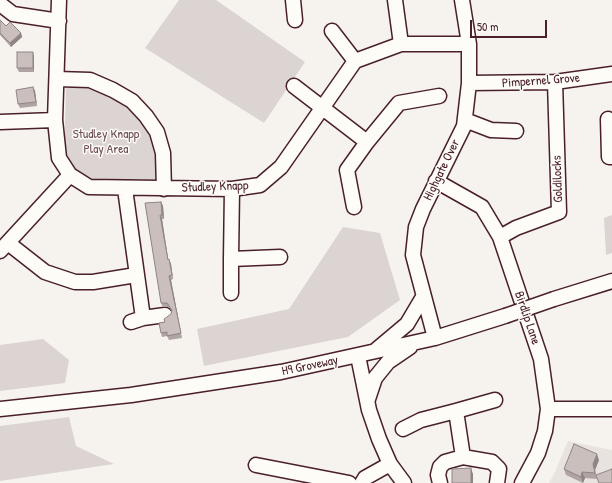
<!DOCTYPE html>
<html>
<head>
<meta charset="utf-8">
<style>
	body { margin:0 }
	#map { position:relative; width:612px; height:483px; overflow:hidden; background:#f6f3ef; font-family:"Patrick Hand",sans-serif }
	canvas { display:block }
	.scale { position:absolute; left:470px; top:20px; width:77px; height:18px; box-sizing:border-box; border:2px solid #4a1f2b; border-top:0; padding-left:5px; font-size:12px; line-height:14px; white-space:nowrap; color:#4a1f2b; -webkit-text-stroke:3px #fdfcf7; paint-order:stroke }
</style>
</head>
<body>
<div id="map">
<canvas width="612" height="483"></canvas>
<div class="scale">50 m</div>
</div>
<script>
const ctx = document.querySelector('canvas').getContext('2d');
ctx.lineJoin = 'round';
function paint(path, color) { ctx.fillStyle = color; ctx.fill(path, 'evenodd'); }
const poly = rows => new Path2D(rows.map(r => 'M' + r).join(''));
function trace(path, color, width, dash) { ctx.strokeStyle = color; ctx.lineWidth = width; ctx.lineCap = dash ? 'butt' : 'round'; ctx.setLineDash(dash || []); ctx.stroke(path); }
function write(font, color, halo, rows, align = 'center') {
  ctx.font = font + ' "Patrick Hand",sans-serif'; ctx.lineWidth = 3; ctx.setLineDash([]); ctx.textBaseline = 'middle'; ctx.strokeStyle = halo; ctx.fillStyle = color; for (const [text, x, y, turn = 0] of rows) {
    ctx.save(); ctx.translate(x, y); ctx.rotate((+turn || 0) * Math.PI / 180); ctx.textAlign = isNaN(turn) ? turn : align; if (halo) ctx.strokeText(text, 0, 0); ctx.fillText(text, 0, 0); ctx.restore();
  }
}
const built = poly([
	[568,441,612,450,612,483,549,483,554,474]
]);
const green = poly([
	[179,0,216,0,305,62,264,123,145,48],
	[78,86,99,90,136,111,158,146,159,186,98,184,82,179,64,156,66,88],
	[612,215,612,253,606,255,604,218],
	[343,227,380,233,400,300,348,337,204,366,197,329,289,309],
	[43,339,69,360,65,383,0,391,0,345],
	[69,417,76,446,114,464,0,481,0,426]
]);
const minor = poly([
	[59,0,55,120,59,158,70,175,89,187,232,189,260,185,281,167,355,61,401,44,469,44],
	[293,0,295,20],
	[395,0,401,44],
	[0,4,13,14,59,21],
	[332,31,355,61],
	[57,79,90,80,113,90,132,101,146,116,157,132,163,153,164,189],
	[469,83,555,82,612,74],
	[294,86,367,142],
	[608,119,609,157,612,157],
	[465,120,491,130,516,131],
	[0,122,55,120],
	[436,181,482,207,500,237,541,359,548,409,545,431,538,453,522,483],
	[125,189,143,318],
	[232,189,231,259,280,257],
	[354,207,347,170,367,142,399,103,439,96],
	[500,237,516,228,559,212,555,82],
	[8,243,45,272,75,282,93,282,136,275],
	[0,251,70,175],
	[231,293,231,259],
	[554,299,612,281],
	[131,322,143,318,165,315],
	[435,338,413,255,416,227,423,209,464,126,469,83,469,44,462,0],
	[376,350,407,324,423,297],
	[358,356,369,410,379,439,390,464,404,483],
	[368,399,375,378,388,362,410,347],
	[0,409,131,395,281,372,435,338,505,316],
	[548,409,612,409],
	[403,429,421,420,456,411],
	[463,457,456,411,495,400],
	[256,465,349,483],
	[362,483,365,478,390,464],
	[440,483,438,475,440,467,445,462,463,457,492,462,499,469,497,483]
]);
const minorBridge = poly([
	[505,316,554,299]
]);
const wall = poly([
	[0,20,6,26,21,33,22,37,11,47,0,35],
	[33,52,34,57,34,72,19,72,17,68],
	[33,87,35,91,37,106,20,108,18,104],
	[161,202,163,206,164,219,162,219,168,260,171,264,173,279,171,280,182,338,169,340,167,336,162,337,161,333,165,322,171,314,172,312,169,307,163,307,161,303,145,203],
	[599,460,595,470,597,479,585,478,583,483,566,475,564,469]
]);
const shadedWall = poly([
	[21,33,22,37,11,47,10,43],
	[33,52,34,57,34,72,33,68],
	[33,87,35,91,37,106,36,102],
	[161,202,163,206,164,219,162,215],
	[160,215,162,219,169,264,168,260],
	[169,259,171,264,173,279,172,275],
	[169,276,171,280,182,338,181,333],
	[597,454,599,460,595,470,597,479,593,464],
	[471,468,473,474,473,483,471,483],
	[582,472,585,478,583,483,581,477]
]);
const building = poly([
	[0,20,6,26,10,22,21,33,10,43,0,33,0,20],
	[17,52,33,52,33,68,17,68,17,52],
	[33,87,36,102,18,104,16,90,33,87],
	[161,202,162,215,160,215,168,260,169,259,172,275,169,276,181,333,167,336,167,332,161,333,159,323,165,322,164,319,171,314,172,310,167,303,161,303,145,203,161,202],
	[574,444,597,454,593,464,595,473,582,472,581,477,564,469,574,444],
	[471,468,471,483,452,483,452,469,471,468],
	[612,469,612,483,599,483,596,475,612,469]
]);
const streetNames = [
	["Pimpernel Grove",541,81,-4],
	["Highgate Over",442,170,-64],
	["Goldilocks",558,179,-92],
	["Studley Knapp",215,187,-2],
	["Birdlip Lane",527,318,71],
	["H9 Groveway",310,366,-12]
];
const parkNames = [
	["Studley Knapp",106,135],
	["Play Area",106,150]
];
paint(built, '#e9e3e0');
paint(green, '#dcd4d2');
trace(minor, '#4a1f2b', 17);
trace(minor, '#fdfcf7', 14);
trace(minorBridge, '#4a1f2b', 17, []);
trace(minorBridge, '#fdfcf7', 14);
paint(wall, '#afa4a3');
paint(shadedWall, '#8e8685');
paint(building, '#cbbfbe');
trace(building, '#8e8685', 1);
write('13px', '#4a1f2b', '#fdfcf7', streetNames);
write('13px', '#6e4c55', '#fdfcf7', parkNames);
</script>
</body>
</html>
